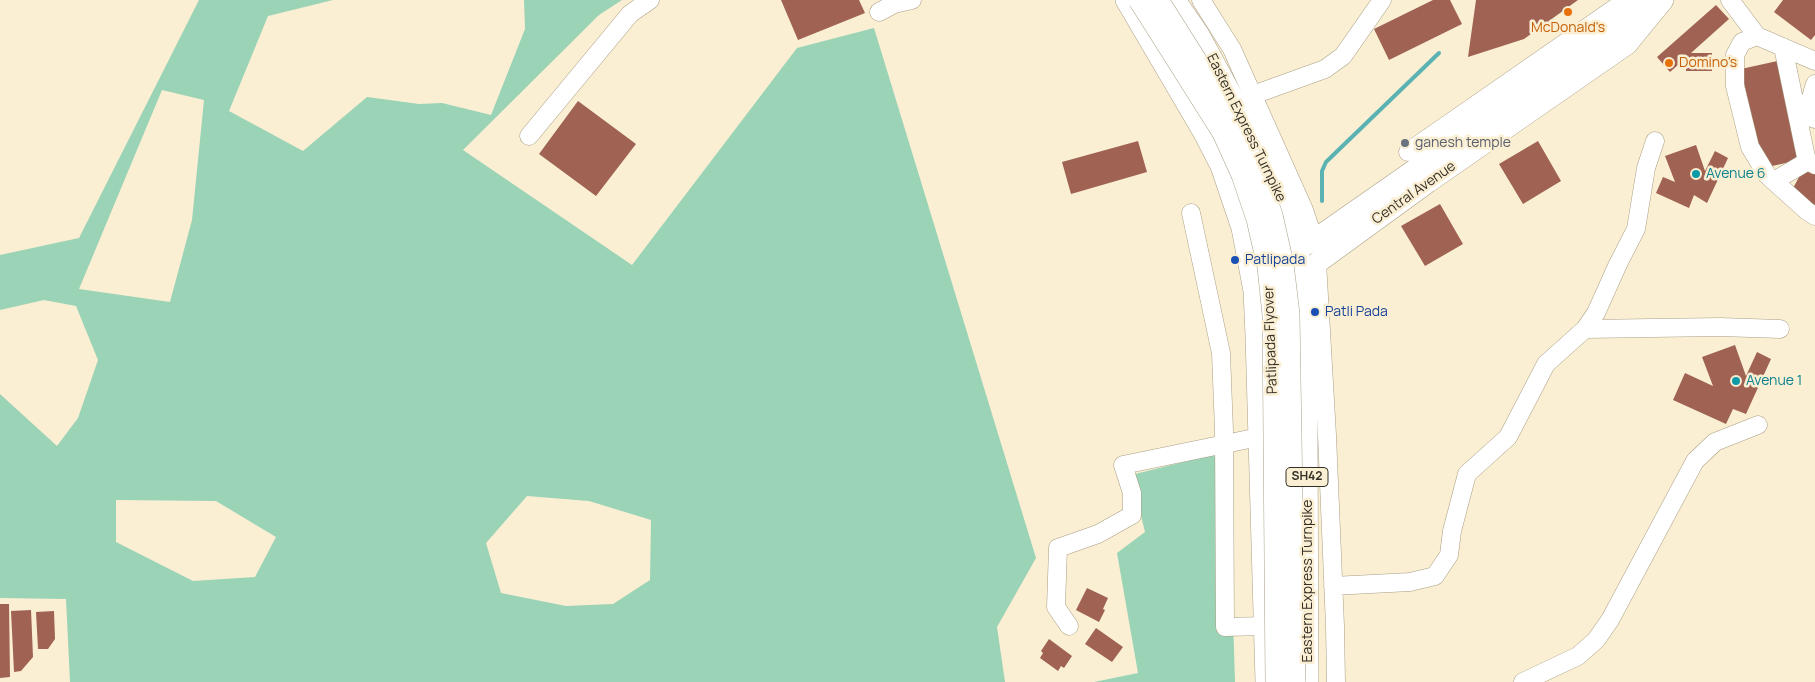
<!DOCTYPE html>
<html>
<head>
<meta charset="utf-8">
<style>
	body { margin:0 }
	canvas { display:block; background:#faeed3 }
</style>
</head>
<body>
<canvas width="1815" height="682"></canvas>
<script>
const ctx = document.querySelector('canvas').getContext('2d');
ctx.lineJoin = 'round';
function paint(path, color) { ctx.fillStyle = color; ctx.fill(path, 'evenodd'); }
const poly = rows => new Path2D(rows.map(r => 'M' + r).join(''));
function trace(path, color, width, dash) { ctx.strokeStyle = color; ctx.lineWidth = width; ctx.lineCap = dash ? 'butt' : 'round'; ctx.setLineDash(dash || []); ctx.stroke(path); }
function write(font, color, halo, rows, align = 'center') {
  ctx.font = font + ' Manrope,sans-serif'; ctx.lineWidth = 5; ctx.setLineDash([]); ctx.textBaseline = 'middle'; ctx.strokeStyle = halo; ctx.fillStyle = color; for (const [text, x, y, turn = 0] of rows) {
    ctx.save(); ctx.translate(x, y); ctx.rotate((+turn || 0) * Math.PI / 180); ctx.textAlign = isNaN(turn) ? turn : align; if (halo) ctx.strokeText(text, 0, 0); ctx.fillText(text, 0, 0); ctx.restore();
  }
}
const green = poly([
	[199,0,333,0,268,16,229,111,303,151,367,97,419,104,442,103,491,115,525,29,524,0,622,0,599,15,463,150,632,265,797,48,874,28,1036,558,997,627,1005,682,70,682,66,599,0,598,0,394,57,446,78,418,98,360,76,306,44,300,0,310,0,255,79,238],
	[162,90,204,100,192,220,170,302,79,289],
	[527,496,589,501,651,520,650,580,613,604,566,606,501,593,486,543],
	[116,500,216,501,276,537,255,577,193,581,116,542],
	[1228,451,1235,682,1094,682,1138,673,1117,553,1145,532,1131,475]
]);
const stream = poly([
	[1322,201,1322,171,1326,162,1439,53]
]);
const building = poly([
	[781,0,859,0,865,13,798,40],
	[1433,0,1450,0,1462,24,1389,60,1374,29],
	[1476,0,1578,0,1524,39,1468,57],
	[1783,0,1815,0,1815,35,1811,40,1774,12],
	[1716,5,1729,19,1691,53,1712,53,1712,71,1686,71,1686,58,1670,72,1657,57],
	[1782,60,1804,159,1763,168,1741,69],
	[578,101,636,144,596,196,539,154],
	[1138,141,1147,172,1071,194,1062,162],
	[1538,141,1561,181,1523,204,1499,164],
	[1696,145,1705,171,1715,151,1728,158,1707,203,1694,195,1689,208,1656,193,1663,177,1675,182,1665,156],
	[1806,164,1815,169,1815,206,1791,192],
	[1440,204,1463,244,1425,266,1401,226],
	[1735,345,1746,376,1757,352,1771,359,1746,414,1733,409,1726,424,1673,400,1685,373,1713,386,1702,357],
	[1087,588,1108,598,1103,609,1105,610,1099,622,1076,610],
	[0,604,9,604,10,677,0,678],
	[31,610,33,657,21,671,14,672,11,611],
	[54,611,55,639,48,649,38,649,36,612],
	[1096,628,1123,647,1112,662,1085,644],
	[1049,639,1072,656,1064,668,1061,666,1058,671,1040,658,1043,653,1041,651]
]);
const minor = poly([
	[1201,0,1232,49,1304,210,1314,240],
	[1730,0,1757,36,1815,61],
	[879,12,894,4,912,0],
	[1757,36,1742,42,1735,55,1735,86,1750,147,1767,175,1807,211,1815,216],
	[1783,47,1806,157,1808,161,1815,165],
	[1815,84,1807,111,1812,118,1815,119],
	[1253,95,1325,69,1343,56,1382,0],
	[529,136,630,14,650,0],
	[1408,152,1618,6,1631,0],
	[1774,181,1808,161],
	[1191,213,1221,353,1224,431,1225,627,1264,626],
	[1317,262,1327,435,1335,626,1336,682],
	[1585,329,1720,327,1780,329],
	[1333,586,1410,582,1435,576,1449,555,1452,531,1467,474,1508,437,1546,364,1585,329,1596,313,1618,264,1636,229,1646,168,1655,141],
	[1069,626,1056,607,1058,548,1098,534,1132,515,1132,493,1123,465,1259,437],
	[1523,682,1578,656,1596,640,1610,620,1695,461,1715,442,1758,425]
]);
const major = poly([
	[1126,0,1204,133,1221,166,1242,228,1254,291,1256,335,1266,682],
	[1175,0,1199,35,1239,109,1268,167,1286,210,1303,273,1307,427,1308,682],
	[1285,256,1314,240,1552,74,1614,28,1645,0],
	[1292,277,1303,273,1428,182,1627,44,1663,0]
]);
const majorBridge = poly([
	[1139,0,1223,133,1242,175,1257,219,1268,267,1273,315,1276,682],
	[1158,0,1237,125,1256,169,1272,215,1283,264,1289,314,1295,682]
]);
const markers = [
	[1568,12,5,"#e8710a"],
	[1669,63,5,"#e8710a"],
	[1405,143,5,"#6b7280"],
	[1696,174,5,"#0f9aa8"],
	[1235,260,5,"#1a4fb4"],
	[1315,312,5,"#1a4fb4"],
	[1736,381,5,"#0f9aa8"]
];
const shields = [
	[1307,477,42]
];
const shieldNames = [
	["SH42",1307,477]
];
const foodNames = [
	["McDonald's",1568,28],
	["Domino's",1679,63,"left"]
];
const streetNames = [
	["Eastern Express Turnpike",1246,128,64],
	["Central Avenue",1414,193,-35],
	["Patlipada Flyover",1271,340,-92],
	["Eastern Express Turnpike",1308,581,-90]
];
const worshipNames = [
	["ganesh temple",1415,143]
];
const cultureNames = [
	["Avenue 6",1706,174],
	["Avenue 1",1746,381]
];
const transitNames = [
	["Patlipada",1245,260],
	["Patli Pada",1325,312]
];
paint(green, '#9ad3b6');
trace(stream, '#5bb2b3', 4);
paint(building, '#9f6253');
trace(minor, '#aa9f85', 19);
trace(major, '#aa9f85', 22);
trace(minor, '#fff', 18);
trace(major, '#fff', 21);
trace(majorBridge, '#aa9f85', 22, []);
trace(majorBridge, '#fff', 21);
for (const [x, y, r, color] of markers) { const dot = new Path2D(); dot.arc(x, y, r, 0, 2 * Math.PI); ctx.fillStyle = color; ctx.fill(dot); trace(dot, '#faeed3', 2); }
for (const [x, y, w] of shields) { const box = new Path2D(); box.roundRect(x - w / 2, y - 9.5, w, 19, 4); ctx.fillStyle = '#faeed3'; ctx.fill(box); trace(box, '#342f25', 1); }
write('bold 12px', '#342f25', null, shieldNames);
write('14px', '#c56008', '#faeed3', foodNames);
write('14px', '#342f25', '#faeed3', streetNames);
write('14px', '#5b616d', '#faeed3', worshipNames, 'left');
write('14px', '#0d838f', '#faeed3', cultureNames, 'left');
write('14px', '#164399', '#faeed3', transitNames, 'left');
</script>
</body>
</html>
